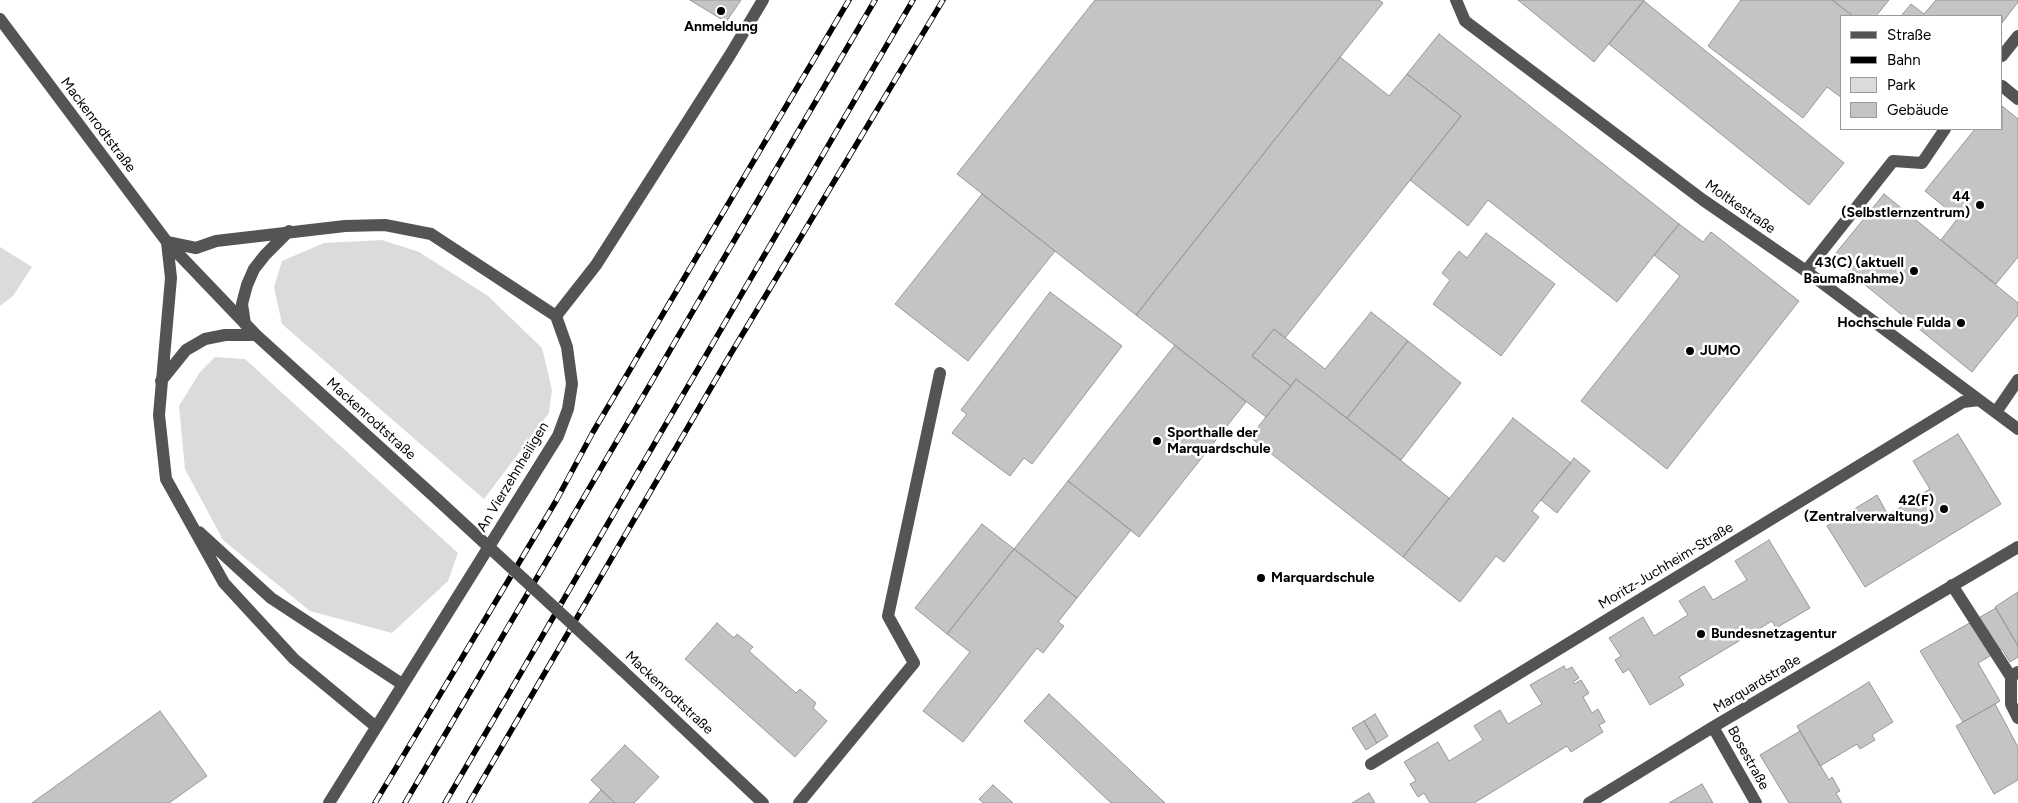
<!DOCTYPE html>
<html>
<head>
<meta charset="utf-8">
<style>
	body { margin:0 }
	#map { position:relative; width:2018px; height:803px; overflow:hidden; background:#fff; font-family:Figtree,sans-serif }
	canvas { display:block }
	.legend { position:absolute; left:1840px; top:15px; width:162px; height:115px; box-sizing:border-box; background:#fff; border:1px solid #999; margin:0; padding:6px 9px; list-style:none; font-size:15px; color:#000 }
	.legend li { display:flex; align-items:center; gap:10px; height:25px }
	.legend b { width:25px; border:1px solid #999 }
</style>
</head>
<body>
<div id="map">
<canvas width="2018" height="803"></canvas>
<ul class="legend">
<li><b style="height:6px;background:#545454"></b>Straße</li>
<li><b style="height:6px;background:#000"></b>Bahn</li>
<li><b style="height:14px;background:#dbdbdb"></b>Park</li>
<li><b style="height:14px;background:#c4c4c4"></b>Gebäude</li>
</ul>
</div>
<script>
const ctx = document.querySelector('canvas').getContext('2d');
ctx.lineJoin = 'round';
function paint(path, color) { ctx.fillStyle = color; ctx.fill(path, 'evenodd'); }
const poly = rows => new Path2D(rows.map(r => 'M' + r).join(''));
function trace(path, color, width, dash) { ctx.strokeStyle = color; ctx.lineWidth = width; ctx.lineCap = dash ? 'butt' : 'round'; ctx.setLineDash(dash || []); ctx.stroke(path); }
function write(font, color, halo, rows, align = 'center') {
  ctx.font = font + ' Figtree,sans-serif'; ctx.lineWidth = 5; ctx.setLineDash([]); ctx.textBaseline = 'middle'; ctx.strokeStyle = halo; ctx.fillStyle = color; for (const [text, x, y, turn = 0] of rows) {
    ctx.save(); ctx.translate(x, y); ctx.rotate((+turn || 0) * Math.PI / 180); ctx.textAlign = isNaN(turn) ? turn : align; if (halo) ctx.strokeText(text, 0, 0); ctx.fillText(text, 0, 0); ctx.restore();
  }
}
const green = poly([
	[382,240,419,252,488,296,542,348,552,390,549,413,484,499,282,324,274,287,282,261,324,243],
	[0,247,32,267,13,296,0,306],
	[215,357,245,359,458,553,448,581,392,633,310,611,223,540,185,469,179,406,200,372]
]);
const building = poly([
	[690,0,741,0,726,22,690,0],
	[1095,0,1379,0,1383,3,1136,315,957,174,1095,0],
	[1518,0,1644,0,1594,62,1518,0],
	[1741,0,1832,0,1853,16,1842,16,1842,98,1827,87,1803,118,1708,46,1741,0],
	[1832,0,1889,0,1876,16,1853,16,1832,0],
	[1936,0,2018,0,2018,2,2002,23,2002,16,1901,16,1911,4,1924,14,1936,0],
	[1644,1,1844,163,1809,205,1609,44,1644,1],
	[1439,34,1679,224,1617,302,1488,200,1468,226,1410,180,1461,116,1407,74,1439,34],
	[1340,57,1389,96,1407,74,1461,116,1285,338,1274,329,1252,356,1291,386,1266,417,1136,315,1340,57],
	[2002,106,2018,119,2018,257,1996,284,1941,240,1958,218,1925,191,1975,129,2002,129,2002,106],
	[982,194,1055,251,968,361,895,304,982,194],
	[1884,194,2018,303,2018,315,1972,372,1832,258,1884,194],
	[1679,224,1703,242,1711,232,1799,301,1667,469,1581,401,1680,276,1654,255,1679,224],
	[1486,233,1555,284,1501,356,1433,304,1450,280,1442,273,1459,251,1467,258,1486,233],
	[1050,292,1122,346,1032,464,1024,458,1010,476,952,433,967,414,961,410,1050,292],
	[1371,312,1408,341,1347,418,1296,379,1291,386,1252,356,1274,329,1325,369,1371,312],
	[1408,341,1461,383,1401,460,1347,418,1408,341],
	[1175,345,1246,402,1139,537,1068,481,1175,345],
	[1296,379,1449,498,1403,557,1250,437,1296,379],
	[1513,418,1571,463,1532,511,1539,517,1504,562,1496,556,1460,602,1403,557,1513,418],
	[1958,434,2001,504,1865,587,1827,526,1877,495,1888,515,1930,489,1913,461,1958,434],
	[1574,458,1590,471,1557,513,1541,500,1574,458],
	[1068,481,1131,530,1077,598,1014,549,1068,481],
	[982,524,1014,549,947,634,915,608,982,524],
	[1769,540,1810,608,1776,628,1772,621,1679,677,1684,685,1650,705,1629,669,1623,673,1615,660,1621,656,1609,638,1643,617,1654,636,1688,615,1679,601,1704,586,1713,600,1747,580,1735,561,1769,540],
	[1014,549,1077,598,1058,622,1064,626,1043,653,1037,648,963,742,923,711,970,652,947,634,1014,549],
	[2018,592,2018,646,1995,607,2018,592],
	[1996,608,2018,646,2018,657,2010,662,2002,649,1978,663,2000,701,1963,722,1920,651,1996,608],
	[717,623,734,638,737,634,753,647,749,651,796,693,800,689,816,703,813,708,827,721,795,757,685,659,717,623],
	[1564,666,1566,670,1572,667,1579,678,1573,682,1574,684,1581,680,1589,693,1583,697,1592,713,1598,709,1605,722,1599,725,1603,732,1571,752,1567,746,1474,803,1430,803,1424,793,1418,797,1410,784,1416,781,1404,762,1438,742,1449,761,1483,740,1474,726,1500,710,1508,724,1542,704,1530,685,1564,666],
	[1869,682,1893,722,1872,735,1875,740,1860,749,1857,744,1820,766,1797,726,1869,682],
	[1049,694,1165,803,1111,803,1024,721,1049,694],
	[1995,704,2018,747,2018,780,1994,794,1956,726,1995,704],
	[160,711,207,776,169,803,32,803,160,711],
	[1375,714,1388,736,1377,743,1364,721,1375,714],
	[1364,721,1377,743,1366,750,1352,728,1364,721],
	[1800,731,1829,780,1832,777,1840,791,1836,793,1842,803,1789,803,1760,755,1800,731],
	[625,745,659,777,634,803,615,803,591,780,625,745],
	[1702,784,1713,803,1669,803,1702,784],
	[993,785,1013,803,983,803,979,799,993,785],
	[601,790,615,803,589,803,601,790],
	[1369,793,1375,803,1352,803,1369,793]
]);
const minor = poly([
	[1456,0,1465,21,1703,200,1806,271,2018,429],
	[0,19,167,242,256,335,438,500],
	[2002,56,2018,36],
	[2002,86,2018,99],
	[167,242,196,248,216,241,345,226,385,225,431,234,556,316,567,347,572,384,568,409,558,436,329,803],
	[167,242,171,278,159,415,166,479,224,583,294,659,375,726],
	[1806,271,1893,161,1922,163,1945,129],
	[556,316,596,265,730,55,763,0],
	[245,324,242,304,247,285,254,269,265,255,289,231],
	[161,381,186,350,205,339,225,335,256,335],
	[1996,412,2018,380],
	[199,532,271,598,402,684],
	[1952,585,2011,677,2018,672],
	[622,670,763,803],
	[2011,677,2011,704,2018,718],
	[1713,727,1756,803],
	[1371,764,1963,402,1979,400],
	[799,803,914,663,888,616,940,373],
	[1589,803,1713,727,2018,547]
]);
const rail = poly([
	[375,803,556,501,593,432,849,0],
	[405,803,875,0],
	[445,803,913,0],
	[469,803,730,355,943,0]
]);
const minorBridge = poly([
	[438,500,622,670]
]);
const markers = [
	[721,11,5,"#000"],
	[1980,205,5,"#000"],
	[1914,271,5,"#000"],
	[1961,323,5,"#000"],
	[1690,351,5,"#000"],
	[1157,441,5,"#000"],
	[1944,509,5,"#000"],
	[1261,578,5,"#000"],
	[1701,634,5,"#000"]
];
const poiNames = [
	["Anmeldung",721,27,"center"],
	["44",1970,197],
	["(Selbstlernzentrum)",1970,213],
	["43(C) (aktuell",1904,263],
	["Baumaßnahme)",1904,279],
	["Hochschule Fulda",1951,323],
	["JUMO",1700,351,"left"],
	["Sporthalle der",1167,433,"left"],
	["Marquardschule",1167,449,"left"],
	["42(F)",1934,501],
	["(Zentralverwaltung)",1934,517],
	["Marquardschule",1271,578,"left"],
	["Bundesnetzagentur",1711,634,"left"]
];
const streetNames = [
	["Mackenrodtstraße",98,125,53],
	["Moltkestraße",1740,207,35],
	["Mackenrodtstraße",371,419,42],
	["An Vierzehnheiligen",513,477,-59],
	["Moritz-Juchheim-Straße",1666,566,-31],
	["Marquardstraße",1757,684,-31],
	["Mackenrodtstraße",669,693,43],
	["Bosestraße",1748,758,61]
];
paint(green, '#dbdbdb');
paint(building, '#c4c4c4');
trace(building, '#989898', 1);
trace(minor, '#545454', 12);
trace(rail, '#000', 5.5);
trace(rail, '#fff', 4, [11]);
trace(minorBridge, '#545454', 12);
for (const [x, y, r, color] of markers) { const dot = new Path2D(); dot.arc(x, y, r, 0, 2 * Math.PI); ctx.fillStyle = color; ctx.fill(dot); trace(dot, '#fff', 2); }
write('bold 14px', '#000', '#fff', poiNames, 'right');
write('14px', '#000', '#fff', streetNames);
</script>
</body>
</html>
